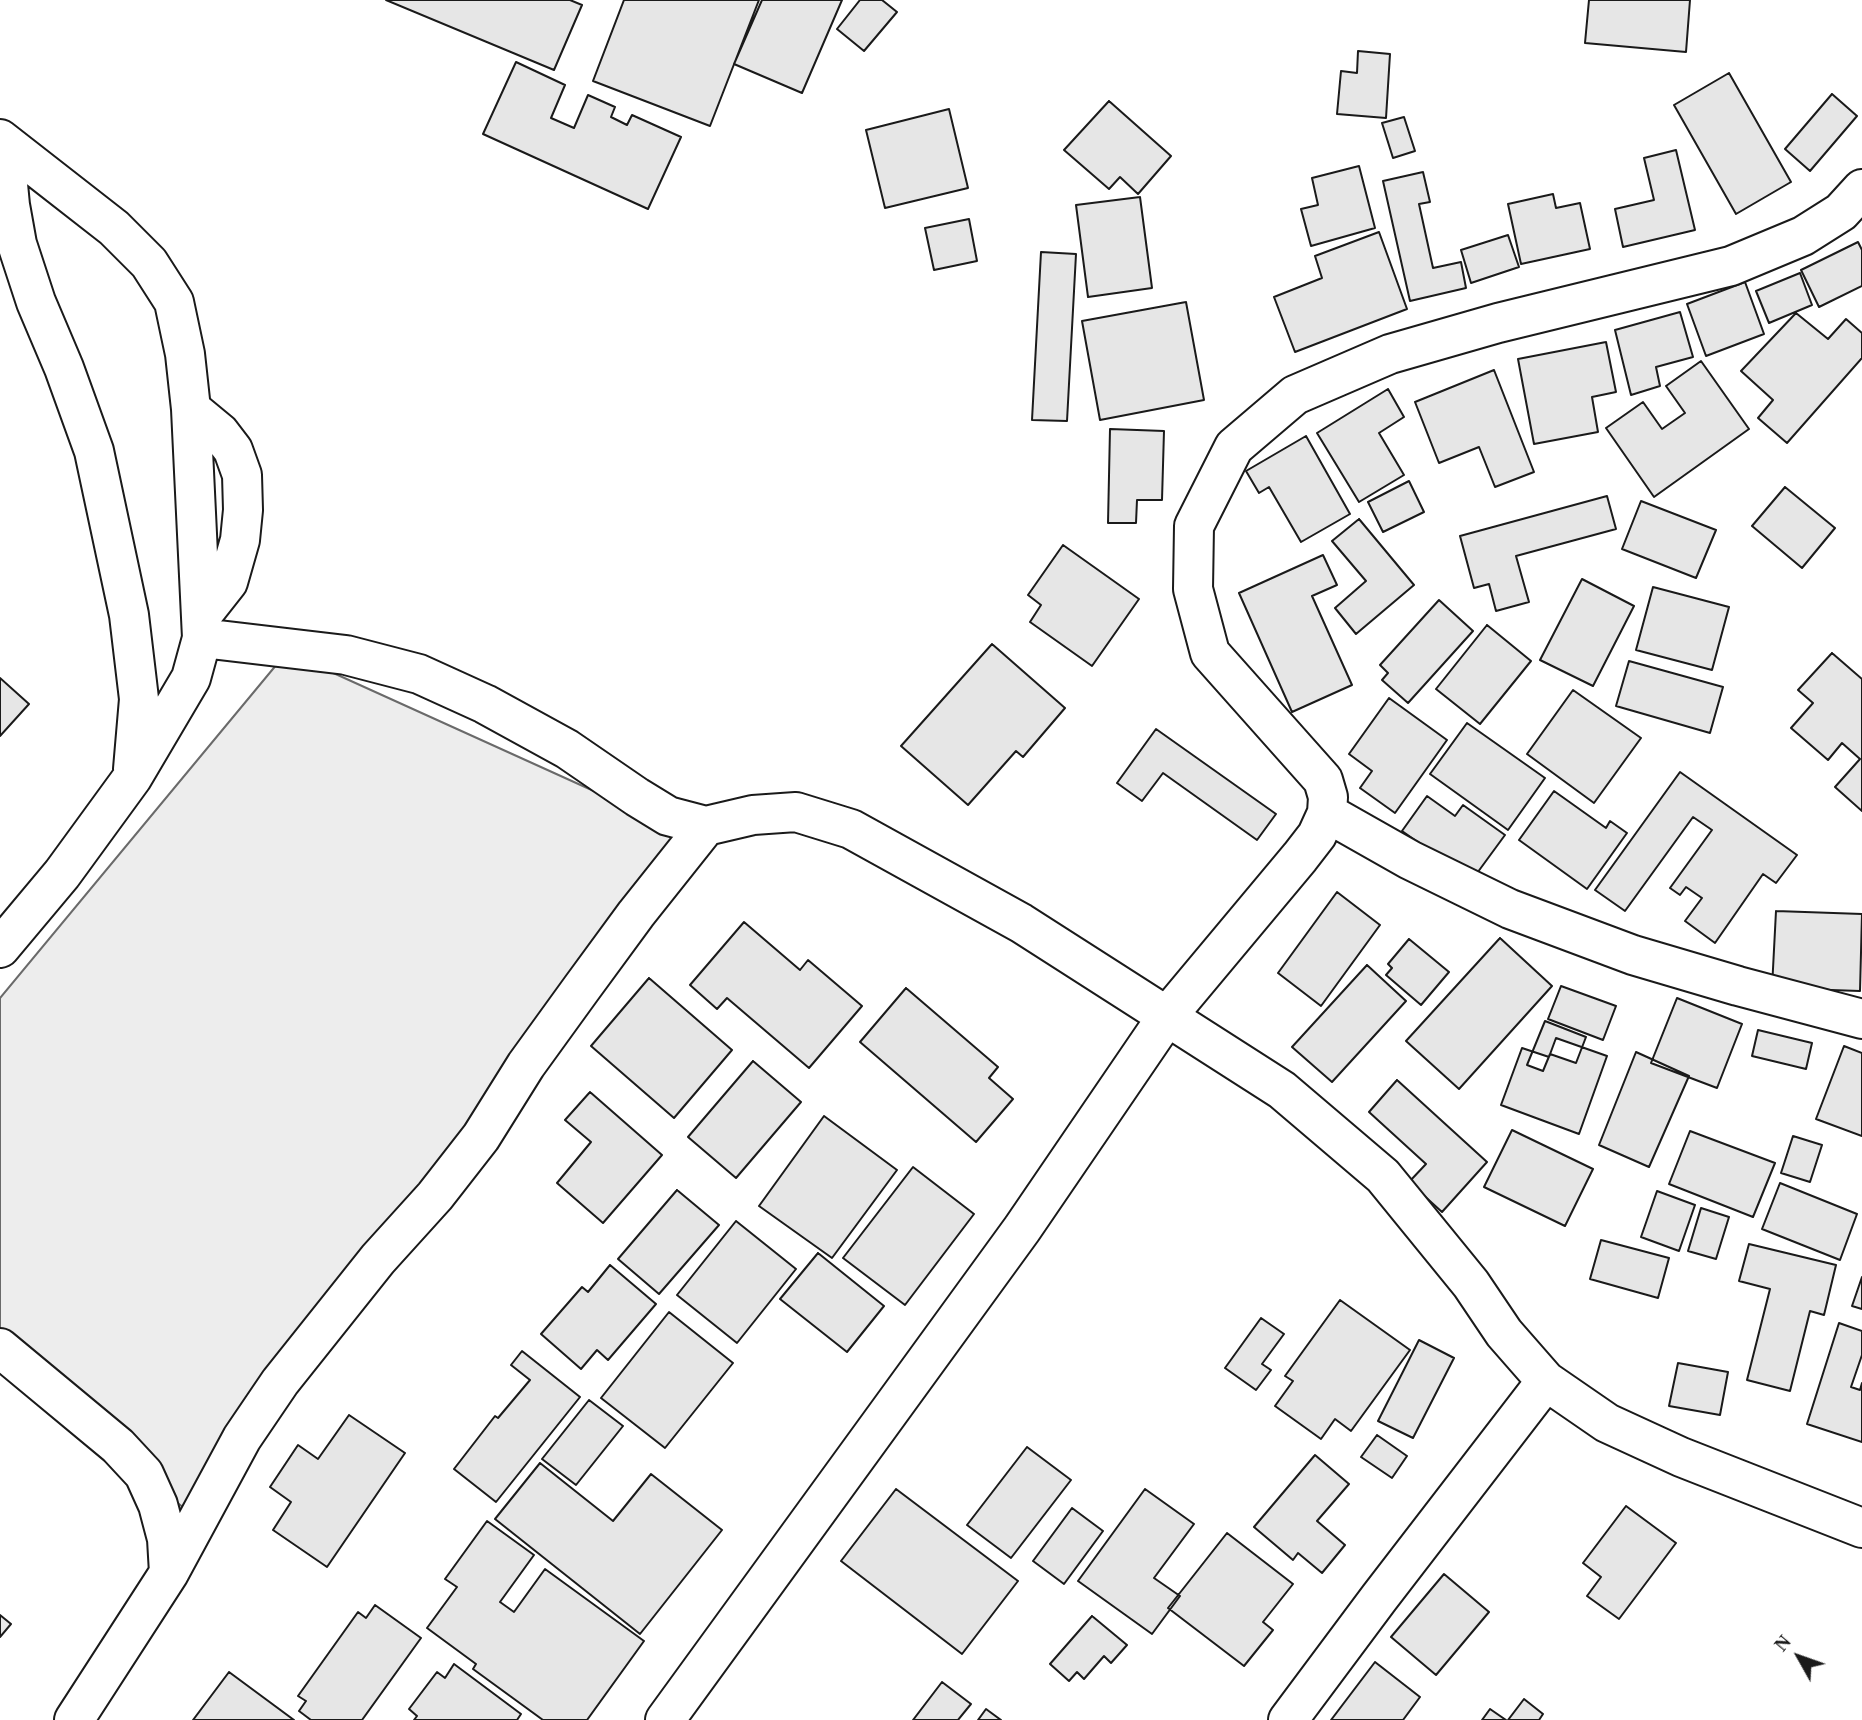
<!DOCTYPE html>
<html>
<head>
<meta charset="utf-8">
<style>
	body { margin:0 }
	#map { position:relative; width:1862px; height:1720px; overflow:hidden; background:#fff; font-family:"Times New Roman",serif }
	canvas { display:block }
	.north { position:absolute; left:1764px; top:1622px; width:70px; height:70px; -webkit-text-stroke:5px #fff; paint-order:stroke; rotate:310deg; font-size:19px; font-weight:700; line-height:28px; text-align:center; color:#1a1a1a }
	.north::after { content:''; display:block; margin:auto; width:24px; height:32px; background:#1a1a1a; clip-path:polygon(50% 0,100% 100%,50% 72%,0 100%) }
</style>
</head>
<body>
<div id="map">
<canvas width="1862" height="1720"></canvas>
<div class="north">N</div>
</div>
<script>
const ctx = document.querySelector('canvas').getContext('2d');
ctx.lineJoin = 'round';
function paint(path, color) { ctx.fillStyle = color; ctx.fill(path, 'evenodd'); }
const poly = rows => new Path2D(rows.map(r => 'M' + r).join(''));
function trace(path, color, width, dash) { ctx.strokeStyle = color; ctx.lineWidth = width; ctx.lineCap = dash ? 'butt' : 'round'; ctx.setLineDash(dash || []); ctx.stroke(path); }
const built = poly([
	[287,652,702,840,184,1508,0,1364,0,998,287,652]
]);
const building = poly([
	[386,0,570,0,582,5,554,70,386,0],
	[624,0,759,0,710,126,593,81,624,0],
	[762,0,842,0,802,93,734,64,762,0],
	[860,0,882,0,897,12,864,51,837,29,860,0],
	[1589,0,1690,0,1686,52,1585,43,1589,0],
	[1358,51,1390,54,1386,118,1337,114,1341,71,1357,73,1358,51],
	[516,62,565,85,551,118,574,128,588,95,615,107,611,117,627,125,632,115,681,137,648,209,483,134,516,62],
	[1729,73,1791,182,1736,214,1674,105,1729,73],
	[1832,94,1857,116,1810,171,1785,149,1832,94],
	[1109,101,1171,156,1138,194,1120,177,1109,189,1064,150,1109,101],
	[949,109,968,188,885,208,866,130,949,109],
	[1404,117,1415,151,1393,158,1382,123,1404,117],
	[1676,150,1695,230,1623,247,1615,209,1654,200,1644,158,1676,150],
	[1359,166,1375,228,1311,246,1301,209,1318,205,1312,178,1359,166],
	[1423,172,1430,202,1419,204,1433,268,1461,262,1466,288,1410,301,1383,181,1423,172],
	[1553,194,1556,208,1580,203,1590,249,1521,264,1508,204,1553,194],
	[1140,197,1152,288,1088,297,1076,205,1140,197],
	[969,219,977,261,934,270,925,228,969,219],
	[1379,232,1407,309,1295,352,1274,297,1322,278,1315,256,1379,232],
	[1508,235,1519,267,1471,283,1461,250,1508,235],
	[1858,242,1862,250,1862,286,1819,307,1801,270,1858,242],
	[1041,252,1076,254,1067,421,1032,420,1041,252],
	[1800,273,1812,305,1769,323,1756,291,1800,273],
	[1745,282,1764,334,1706,356,1687,304,1745,282],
	[1186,302,1204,400,1100,420,1082,321,1186,302],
	[1680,312,1693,357,1656,367,1660,386,1631,395,1615,330,1680,312],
	[1796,313,1828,339,1846,319,1862,333,1862,358,1787,443,1758,418,1773,400,1741,371,1796,313],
	[1606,342,1616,392,1592,397,1598,432,1534,444,1518,359,1606,342],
	[1701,361,1749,429,1654,497,1606,428,1643,402,1662,429,1685,413,1666,386,1701,361],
	[1494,370,1534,472,1495,487,1479,447,1439,463,1415,402,1494,370],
	[1388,389,1404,417,1379,433,1404,475,1359,502,1317,433,1388,389],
	[1110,429,1164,431,1162,500,1137,500,1136,523,1108,523,1110,429],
	[1306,436,1350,514,1301,542,1269,487,1259,493,1246,471,1306,436],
	[1409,481,1424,512,1383,532,1368,502,1409,481],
	[1785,487,1835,528,1802,568,1752,526,1785,487],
	[1607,496,1616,529,1516,556,1529,602,1496,611,1489,584,1474,588,1460,536,1607,496],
	[1641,501,1716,530,1696,578,1622,549,1641,501],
	[1359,519,1414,585,1356,634,1335,608,1366,581,1332,541,1359,519],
	[1063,545,1139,599,1092,666,1030,622,1041,605,1028,595,1063,545],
	[1323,555,1337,585,1312,596,1352,685,1292,712,1239,593,1323,555],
	[1582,579,1634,606,1593,686,1540,660,1582,579],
	[1653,587,1729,607,1712,670,1636,650,1653,587],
	[1439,600,1473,631,1408,703,1382,680,1388,673,1380,665,1439,600],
	[1487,625,1531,661,1480,724,1436,689,1487,625],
	[992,644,1065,708,1023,757,1016,751,968,805,901,746,992,644],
	[1832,653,1862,679,1862,811,1835,787,1860,759,1842,743,1828,760,1791,728,1813,703,1798,690,1832,653],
	[1629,661,1723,687,1710,733,1616,706,1629,661],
	[0,678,29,704,0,736,0,678],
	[1573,690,1641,738,1594,803,1527,754,1573,690],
	[1389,698,1447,740,1395,813,1360,788,1372,771,1349,754,1389,698],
	[1467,723,1545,778,1508,830,1430,774,1467,723],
	[1156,729,1276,814,1257,840,1163,773,1142,801,1117,783,1156,729],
	[1680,772,1797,855,1776,883,1763,874,1715,943,1685,921,1702,898,1686,887,1680,895,1670,888,1712,830,1693,817,1625,911,1595,890,1680,772],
	[1554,791,1606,828,1610,821,1627,833,1587,889,1519,840,1554,791],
	[1427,796,1455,816,1463,805,1505,835,1472,880,1402,831,1427,796],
	[1337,892,1380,925,1321,1006,1278,973,1337,892],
	[1776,911,1862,914,1860,991,1772,988,1776,911],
	[744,922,800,970,808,960,862,1006,809,1068,727,998,717,1009,690,985,744,922],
	[1500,938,1552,986,1459,1089,1406,1041,1500,938],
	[1409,939,1449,972,1421,1005,1386,975,1392,968,1388,964,1409,939],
	[1367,965,1406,1001,1332,1082,1292,1047,1367,965],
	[649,978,732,1050,674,1118,591,1046,649,978],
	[1561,986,1616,1006,1603,1040,1548,1019,1561,986],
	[906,988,998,1067,989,1078,1013,1099,976,1142,860,1042,906,988],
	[1677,998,1742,1024,1717,1088,1651,1063,1677,998],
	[1545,1021,1586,1037,1576,1063,1550,1054,1543,1071,1527,1065,1545,1021],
	[1758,1030,1812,1043,1806,1069,1752,1056,1758,1030],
	[1556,1038,1607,1056,1579,1134,1501,1105,1522,1048,1549,1057,1556,1038],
	[1844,1046,1862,1053,1862,1136,1816,1119,1844,1046],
	[1636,1052,1689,1076,1649,1167,1599,1145,1636,1052],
	[753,1061,801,1102,736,1178,688,1137,753,1061],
	[1397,1080,1487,1162,1442,1212,1409,1182,1426,1164,1369,1112,1397,1080],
	[590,1092,662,1155,603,1223,557,1183,591,1142,565,1120,590,1092],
	[824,1116,897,1170,832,1258,759,1206,824,1116],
	[1512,1130,1593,1169,1565,1226,1484,1187,1512,1130],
	[1690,1131,1775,1163,1753,1217,1669,1184,1690,1131],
	[1793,1136,1822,1145,1810,1182,1781,1173,1793,1136],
	[913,1167,974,1214,905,1305,843,1258,913,1167],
	[1780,1183,1857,1214,1840,1260,1762,1229,1780,1183],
	[677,1190,719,1225,659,1294,618,1259,677,1190],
	[1657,1191,1695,1205,1679,1251,1641,1237,1657,1191],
	[1701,1208,1729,1217,1716,1259,1688,1251,1701,1208],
	[736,1221,796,1269,737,1343,677,1295,736,1221],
	[1601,1240,1669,1258,1658,1298,1590,1279,1601,1240],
	[1749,1244,1836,1265,1824,1315,1810,1311,1790,1391,1747,1380,1770,1289,1739,1281,1749,1244],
	[818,1253,884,1306,847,1352,780,1299,818,1253],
	[610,1265,656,1304,608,1360,597,1350,581,1369,541,1334,582,1287,588,1292,610,1265],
	[1862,1277,1862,1309,1852,1306,1862,1277],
	[1340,1300,1410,1350,1351,1431,1335,1419,1321,1439,1275,1406,1293,1381,1285,1376,1340,1300],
	[669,1312,733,1363,665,1448,601,1398,669,1312],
	[1261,1318,1284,1334,1262,1364,1271,1370,1256,1390,1225,1368,1261,1318],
	[1839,1323,1862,1331,1862,1355,1851,1387,1860,1390,1862,1383,1862,1442,1807,1424,1839,1323],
	[1419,1340,1454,1358,1413,1438,1378,1421,1419,1340],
	[522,1351,580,1397,496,1502,454,1469,495,1416,498,1418,530,1380,511,1365,522,1351],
	[1678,1363,1728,1372,1720,1415,1669,1406,1678,1363],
	[589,1400,623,1426,576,1485,542,1459,589,1400],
	[349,1415,405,1453,327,1567,273,1530,291,1502,270,1487,298,1445,318,1459,349,1415],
	[1377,1435,1407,1456,1392,1478,1361,1457,1377,1435],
	[1027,1447,1071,1480,1011,1558,967,1525,1027,1447],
	[1315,1455,1349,1484,1317,1521,1345,1545,1322,1573,1298,1553,1293,1560,1254,1527,1315,1455],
	[540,1463,613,1521,651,1474,722,1530,640,1634,495,1519,540,1463],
	[896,1489,1018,1581,962,1654,841,1561,896,1489],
	[1145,1489,1194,1524,1154,1578,1180,1596,1152,1634,1078,1581,1145,1489],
	[1626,1506,1676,1543,1619,1619,1587,1596,1601,1577,1583,1563,1626,1506],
	[1072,1508,1103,1531,1064,1584,1033,1561,1072,1508],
	[487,1521,534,1555,500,1602,514,1612,545,1569,644,1641,587,1720,543,1720,473,1669,476,1664,427,1628,457,1587,445,1579,487,1521],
	[1227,1533,1293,1584,1263,1622,1273,1630,1244,1666,1168,1608,1227,1533],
	[1444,1574,1489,1612,1436,1675,1391,1637,1444,1574],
	[375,1605,421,1638,362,1720,311,1720,299,1711,306,1701,298,1696,358,1612,366,1618,375,1605],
	[0,1615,11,1624,0,1637,0,1615],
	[1092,1616,1127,1645,1111,1663,1104,1656,1084,1679,1077,1672,1069,1681,1050,1664,1092,1616],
	[1375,1662,1420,1697,1403,1720,1331,1720,1375,1662],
	[454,1664,521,1714,517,1720,414,1720,417,1716,409,1709,437,1672,445,1678,454,1664],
	[229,1672,294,1720,193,1720,229,1672],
	[942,1682,971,1704,958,1720,913,1720,942,1682],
	[1524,1699,1543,1714,1539,1720,1508,1720,1524,1699],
	[986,1709,1001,1720,978,1720,986,1709],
	[1490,1709,1506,1720,1482,1720,1490,1709]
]);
const minor = poly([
	[0,139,114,228,149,263,174,302,185,354,191,409,202,638,191,678,132,778,62,874,0,948],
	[4,143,10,205,17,244,36,302,64,368,94,451,129,615,139,699,133,769],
	[191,409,220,433,233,450,242,475,243,510,240,540,228,582,202,615],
	[202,638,346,655,419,674,485,704,567,749,637,797,668,816,706,826,753,815,796,812,851,829,1021,923,1282,1090,1383,1176,1471,1284,1504,1333,1546,1381,1607,1423,1681,1457,1862,1528],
	[1327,813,1410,860,1510,909,1633,955,1738,986,1862,1019],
	[0,1348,118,1446,144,1474,158,1505,167,1539,169,1573],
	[74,1720,169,1573,242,1438,280,1382,378,1259,435,1196,481,1137,526,1065,581,989,636,914,706,826],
	[665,1720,1022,1229,1168,1015,1300,857,1317,835,1327,813,1328,797,1323,780,1210,653,1193,589,1194,526,1234,447,1295,395,1390,354,1498,323,1731,266,1803,236,1841,212,1862,189],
	[1288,1720,1379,1598,1546,1381]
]);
paint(built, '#ededed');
trace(built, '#6a6a6a', 2);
paint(building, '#e6e6e6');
trace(building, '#1a1a1a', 2);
trace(minor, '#1a1a1a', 42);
trace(minor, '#fff', 38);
</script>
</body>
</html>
